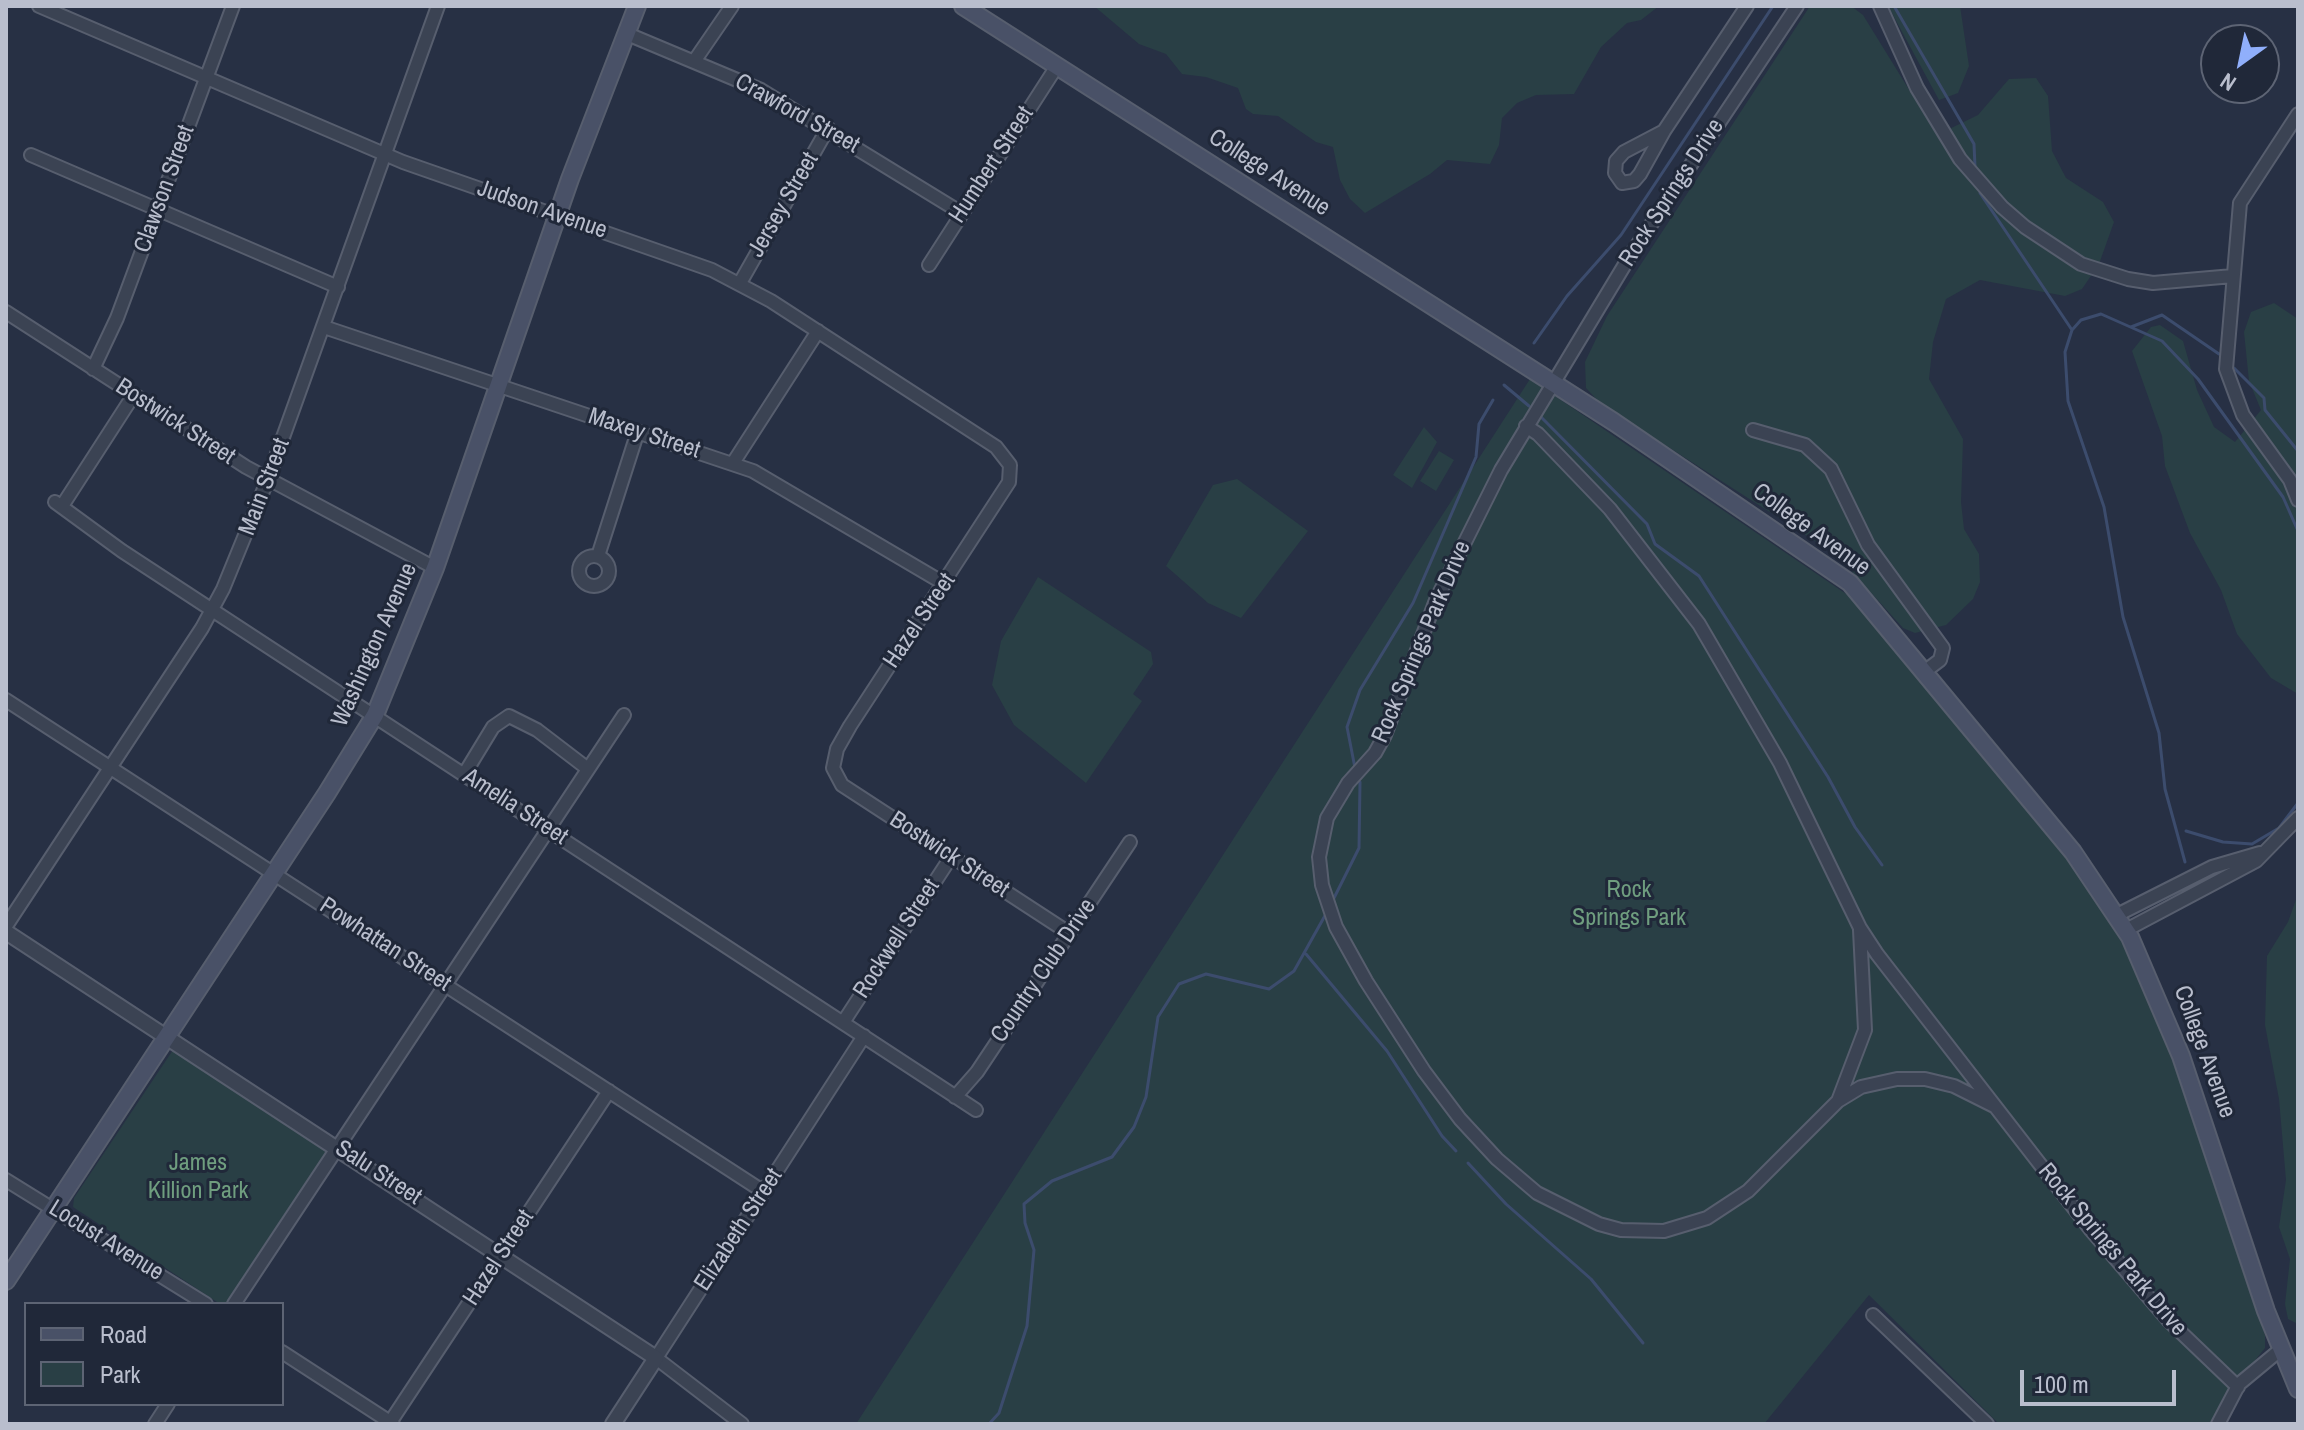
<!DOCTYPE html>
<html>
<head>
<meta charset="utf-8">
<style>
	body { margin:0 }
	#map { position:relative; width:2304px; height:1430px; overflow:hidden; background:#273044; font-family:"Archivo Narrow",sans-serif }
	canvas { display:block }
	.frame { position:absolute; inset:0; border:8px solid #b9becd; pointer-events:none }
	.legend { position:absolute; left:24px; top:1302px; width:260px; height:104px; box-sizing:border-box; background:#202839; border:2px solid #5d6474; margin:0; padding:10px 14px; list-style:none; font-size:24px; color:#b9becd }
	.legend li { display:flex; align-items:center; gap:16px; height:40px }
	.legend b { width:40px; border:2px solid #5d6474 }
	.north { position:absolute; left:2200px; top:24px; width:80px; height:80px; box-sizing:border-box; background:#202839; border:2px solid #5d6474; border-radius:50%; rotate:213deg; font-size:22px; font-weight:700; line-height:32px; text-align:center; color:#b9becd }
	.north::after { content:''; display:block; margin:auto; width:28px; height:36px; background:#90affb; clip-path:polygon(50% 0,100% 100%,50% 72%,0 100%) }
	.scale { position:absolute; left:2020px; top:1370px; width:156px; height:36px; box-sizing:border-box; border:4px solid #b9becd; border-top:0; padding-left:10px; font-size:24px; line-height:28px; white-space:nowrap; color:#b9becd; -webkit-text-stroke:6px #202839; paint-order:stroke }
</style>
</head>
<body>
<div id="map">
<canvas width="2304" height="1430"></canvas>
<div class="frame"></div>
<ul class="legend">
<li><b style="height:10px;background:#495167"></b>Road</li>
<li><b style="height:22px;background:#293f45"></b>Park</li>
</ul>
<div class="north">N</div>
<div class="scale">100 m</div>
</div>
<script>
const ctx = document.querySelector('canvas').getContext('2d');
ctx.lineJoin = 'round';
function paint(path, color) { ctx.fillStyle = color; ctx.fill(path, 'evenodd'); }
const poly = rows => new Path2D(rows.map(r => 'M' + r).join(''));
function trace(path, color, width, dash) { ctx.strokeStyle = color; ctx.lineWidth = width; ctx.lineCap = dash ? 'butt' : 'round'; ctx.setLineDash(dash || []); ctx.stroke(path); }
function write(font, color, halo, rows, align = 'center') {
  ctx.font = font + ' "Archivo Narrow",sans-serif'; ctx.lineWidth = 6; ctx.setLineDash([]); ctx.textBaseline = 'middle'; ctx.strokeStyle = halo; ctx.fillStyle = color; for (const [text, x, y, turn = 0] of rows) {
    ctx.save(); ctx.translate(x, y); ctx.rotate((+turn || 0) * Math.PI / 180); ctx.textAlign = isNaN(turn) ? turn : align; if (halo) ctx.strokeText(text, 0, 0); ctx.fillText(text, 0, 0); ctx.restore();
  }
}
const green = poly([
	[1094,6,1659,6,1641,20,1627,23,1601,47,1574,94,1536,95,1517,103,1502,118,1499,145,1490,164,1447,160,1430,174,1365,213,1350,199,1340,180,1333,147,1316,142,1278,116,1253,114,1246,109,1238,88,1206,77,1182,74,1166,54,1139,44],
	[1810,6,1851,6,1863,15,1937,135,1978,115,2009,79,2036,78,2048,96,2052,151,2066,178,2103,202,2114,222,2099,264,2082,289,2065,296,1980,280,1946,299,1933,342,1929,379,1963,439,1961,502,1964,529,1979,554,1980,582,1973,599,1946,625,1915,633,1903,628,1837,555,1601,404,1586,388,1585,362,1607,316],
	[1888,6,1960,6,1969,66,1958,93,1939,100],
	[2274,303,2298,319,2298,694,2271,678,2237,634,2221,590,2190,533,2165,466,2162,436,2132,351,2151,327,2160,325,2183,341,2197,390,2214,427,2235,442,2261,410,2249,381,2244,332,2251,312],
	[1530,379,1855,600,2082,877,2118,930,2148,996,2198,1123,2265,1335,2265,1348,2227,1395,2212,1424,1999,1424,1869,1295,1764,1424,856,1424],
	[1424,427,1437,442,1412,488,1393,475],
	[1439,451,1454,460,1436,491,1420,481],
	[1237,479,1308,531,1241,618,1208,603,1166,566,1213,485],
	[1038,577,1151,652,1153,664,1133,694,1142,701,1086,783,1014,725,992,685,1001,641],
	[2298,894,2298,1324,2288,1319,2285,1304,2290,1259,2279,1227,2286,1180,2279,1099,2265,1025,2267,956,2288,922],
	[173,1050,327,1150,226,1304,220,1304,73,1207,74,1198]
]);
const stream = poly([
	[1894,6,1974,144,1975,167],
	[1980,193,2072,330],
	[2131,327,2162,315,2219,354],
	[1534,343,1567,296,1621,235,1773,6],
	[2234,368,2264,398,2265,410,2298,451],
	[1504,385,1529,406],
	[1541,417,1647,524,1655,544,1699,576,1828,777,1855,827,1882,865],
	[1355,768,1347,727,1360,690,1413,603,1476,457,1479,424,1493,400],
	[2186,831,2223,842,2252,844,2279,828,2298,803],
	[2185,862,2165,789,2159,733,2123,617,2104,507,2068,401,2065,352,2072,330,2081,320,2101,314,2162,341,2198,379,2283,497,2298,531],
	[1332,902,1359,848,1360,782],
	[1306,954,1387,1051,1442,1136,1456,1151],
	[1468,1163,1506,1204,1591,1279,1643,1343],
	[989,1424,999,1413,1027,1326,1034,1250,1025,1223,1024,1204,1052,1181,1112,1157,1134,1127,1146,1097,1158,1017,1179,984,1206,974,1269,989,1294,971,1327,912]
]);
const minor = poly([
	[39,6,403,162,712,270,771,301,996,447,1010,465,1009,482,850,726,837,749,833,768,842,785,1069,933],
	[1797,6,1630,256,1501,470,1436,600,1385,735,1375,753,1348,783,1327,818,1319,857,1322,885,1336,927,1366,981,1424,1071,1460,1119,1497,1159,1537,1193,1599,1224,1621,1230,1664,1231,1707,1218,1748,1191,1838,1101,1861,1087,1897,1079,1925,1079,1954,1086,1994,1106],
	[1880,6,1917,88,1960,159,2002,207,2025,227,2081,264,2128,279,2153,283,2233,276],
	[625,33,761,90,960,212],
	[695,60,732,6],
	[2298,114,2240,203,2226,369,2243,415,2290,480,2298,500],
	[1664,131,1624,152,1616,161,1615,173,1622,183,1634,181,1640,174,1664,131,1747,6],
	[31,155,338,287],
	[929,265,1057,66],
	[740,283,828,128],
	[6,312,246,467,435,568],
	[324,327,753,471,945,584],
	[93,369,117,318,233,6],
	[1526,426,1538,434,1610,509,1699,624,1780,763,1860,928,1877,954,2091,1230,2169,1321,2238,1387],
	[1753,430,1805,445,1831,469,1868,545,1943,648,1940,660,1924,672],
	[733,463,818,331],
	[55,502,122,551,976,1110],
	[62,506,133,396],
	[598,556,638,431],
	'579 571a15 15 0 1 1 30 0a15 15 0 1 1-30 0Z',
	[6,700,764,1192],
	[465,773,493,727,509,716,537,730,588,769],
	[2117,915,2212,867,2260,853],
	[6,926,202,628,223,589,268,479,438,6],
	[2126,930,2256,861,2298,818],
	[844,1021,951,857],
	[955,1097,977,1072,1130,842],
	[1838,1101,1865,1030,1860,930],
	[6,1180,206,1304],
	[234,1304,624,715],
	[1873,1315,1987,1424],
	[282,1352,393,1424],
	[155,1424,168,1404],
	[389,1424,609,1091],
	[742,1424,656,1358,864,1036],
	[2218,1424,2239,1384,2280,1350]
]);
const tertiary = poly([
	[6,932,656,1358,613,1424]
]);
const secondary = poly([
	[963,6,1614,422,1850,583,2073,852,2130,937,2181,1056,2266,1311,2298,1389],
	[6,1281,327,793,375,715,435,568,570,179,637,6]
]);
const streetNames = [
	["Crawford Street",797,114,29],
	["Humbert Street",992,165,-57],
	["College Avenue",1269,173,33],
	["Clawson Street",165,189,-70],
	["Rock Springs Drive",1672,193,-57],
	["Jersey Street",784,205,-60],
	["Judson Avenue",542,210,19],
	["Bostwick Street",175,422,33],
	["Maxey Street",644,434,18],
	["Main Street",265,487,-69],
	["College Avenue",1811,530,36],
	["Hazel Street",920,621,-56],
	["Rock Springs Park Drive",1422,642,-67],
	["Washington Avenue",375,645,-66],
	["Amelia Street",515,807,33],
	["Bostwick Street",949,855,33],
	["Rockwell Street",897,939,-57],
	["Powhattan Street",385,945,33],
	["Country Club Drive",1044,971,-56],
	["College Avenue",2204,1052,70],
	["Salu Street",378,1173,33],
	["Elizabeth Street",739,1230,-57],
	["Locust Avenue",106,1241,32],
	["Rock Springs Park Drive",2112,1250,50],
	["Hazel Street",499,1258,-57]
];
const parkNames = [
	["Rock",1629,891],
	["Springs Park",1629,919],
	["James",198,1164],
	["Killion Park",198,1192]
];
paint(green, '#293f45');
trace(stream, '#3c4c6d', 3);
trace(minor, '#575e6e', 16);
trace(tertiary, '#575e6e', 18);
trace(secondary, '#575e6e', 20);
trace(minor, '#3b4353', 12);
trace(tertiary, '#3b4353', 14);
trace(secondary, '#495167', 16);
write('24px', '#b9becd', '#202839', streetNames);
write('24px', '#6f9e7f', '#202839', parkNames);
</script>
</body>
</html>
